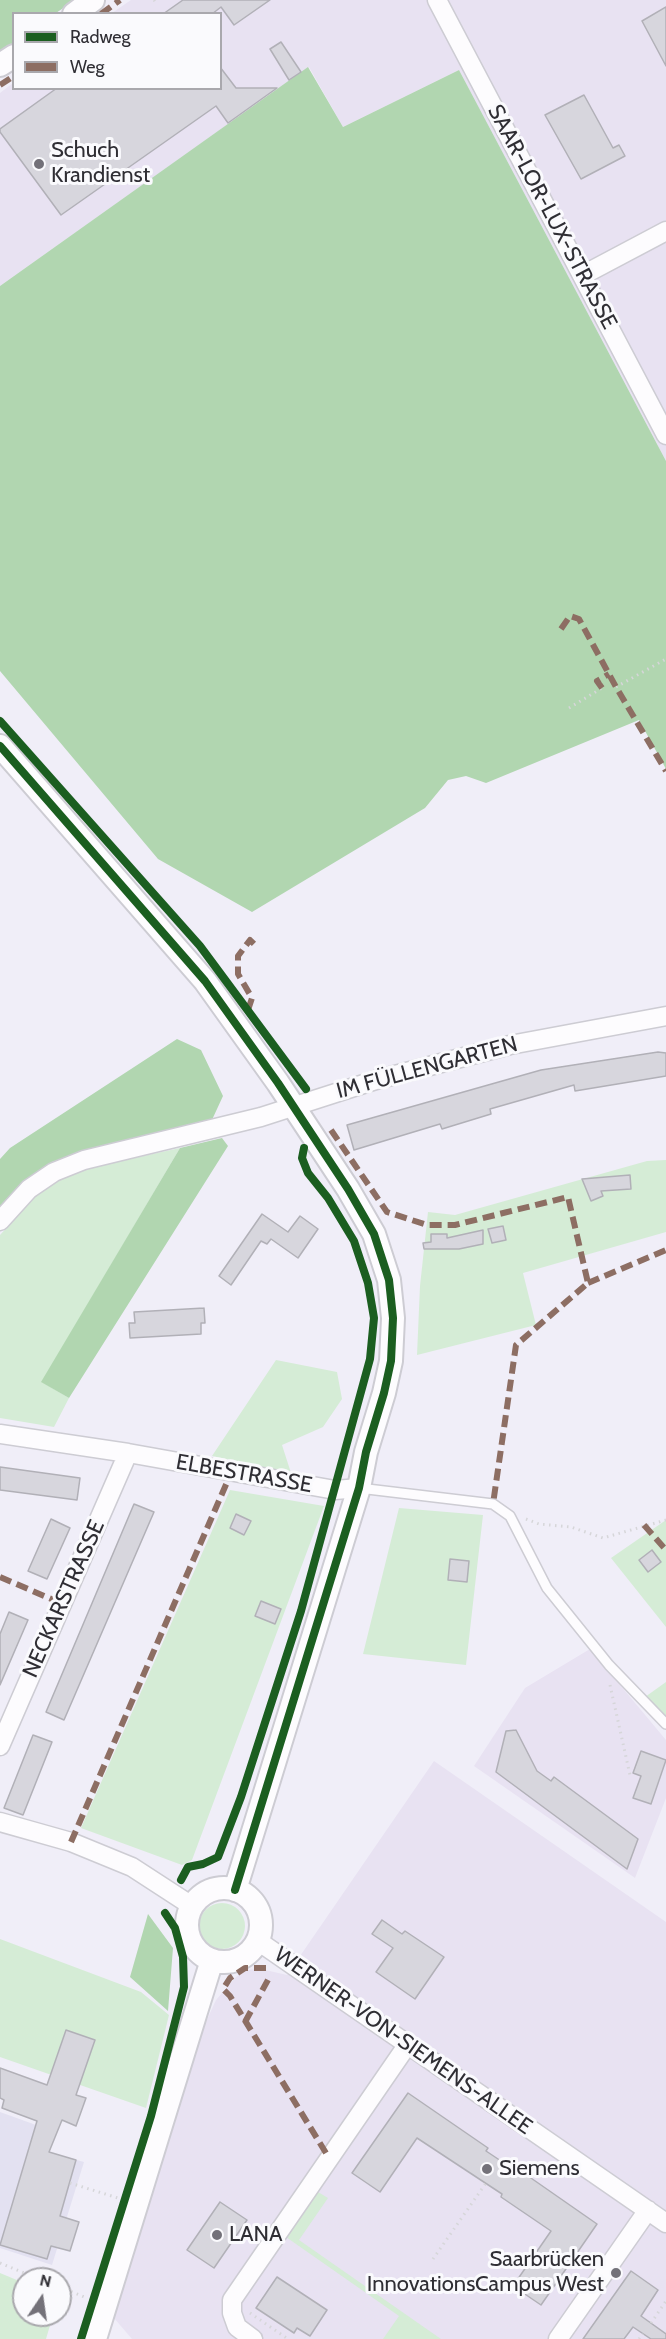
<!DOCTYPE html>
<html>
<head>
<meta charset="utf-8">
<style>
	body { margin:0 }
	#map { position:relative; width:666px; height:2339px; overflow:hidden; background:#f0eef8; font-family:Cabin,sans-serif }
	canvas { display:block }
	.legend { position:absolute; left:12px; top:12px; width:210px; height:78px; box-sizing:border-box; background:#fafafd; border:2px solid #a9a8ad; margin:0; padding:8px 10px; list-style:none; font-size:18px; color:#2f2e34 }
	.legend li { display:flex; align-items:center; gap:12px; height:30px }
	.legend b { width:30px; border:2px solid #a9a8ad }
	.north { position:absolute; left:12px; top:2267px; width:60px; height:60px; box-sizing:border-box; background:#fafafd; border:2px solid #a9a8ad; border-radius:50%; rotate:13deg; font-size:16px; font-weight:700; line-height:24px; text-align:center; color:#2f2e34 }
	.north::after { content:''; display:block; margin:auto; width:21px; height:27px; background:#737179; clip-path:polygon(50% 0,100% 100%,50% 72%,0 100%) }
</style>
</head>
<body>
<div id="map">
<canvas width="666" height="2339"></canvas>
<ul class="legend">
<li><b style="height:8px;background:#1b5e20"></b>Radweg</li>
<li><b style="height:8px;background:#8d6e63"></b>Weg</li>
</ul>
<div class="north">N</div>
</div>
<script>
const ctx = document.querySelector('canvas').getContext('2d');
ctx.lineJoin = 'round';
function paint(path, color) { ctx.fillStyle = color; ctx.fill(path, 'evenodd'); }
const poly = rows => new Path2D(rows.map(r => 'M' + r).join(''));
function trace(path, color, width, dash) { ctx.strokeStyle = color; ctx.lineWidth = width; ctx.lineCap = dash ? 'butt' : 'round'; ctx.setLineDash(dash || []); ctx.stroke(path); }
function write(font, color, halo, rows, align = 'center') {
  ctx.font = font + ' Cabin,sans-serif'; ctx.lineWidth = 6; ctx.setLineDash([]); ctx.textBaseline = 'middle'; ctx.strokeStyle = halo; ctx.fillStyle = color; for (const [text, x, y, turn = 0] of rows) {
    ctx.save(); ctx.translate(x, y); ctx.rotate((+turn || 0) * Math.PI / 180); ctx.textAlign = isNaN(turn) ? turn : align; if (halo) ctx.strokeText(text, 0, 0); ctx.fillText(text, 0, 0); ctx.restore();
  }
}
const commercial = poly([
	[131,0,666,0,666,461,459,70,343,127,309,67,0,286,0,93,13,83,14,88,220,88,220,14,112,13],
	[590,1649,666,1740,666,1798,635,1878,474,1766,525,1688],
	[434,1761,666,1922,666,2339,132,2339,114,2318,199,2037,216,2000,236,1977,246,1970,261,1969,287,1975]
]);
const built = poly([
	[0,2112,36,2125,45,2151,84,2162,52,2265,0,2248]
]);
const green = poly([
	[180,1148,42,1382,69,1398,54,1427,0,1418,0,1235,38,1194,58,1180,88,1168],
	[666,1160,666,1232,523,1273,536,1325,417,1355,420,1286,428,1212,455,1215,647,1161],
	[276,1360,337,1372,342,1399,323,1427,282,1445,291,1473,212,1456],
	[230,1490,324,1506,192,1860,182,1865,81,1828],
	[399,1508,483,1515,466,1665,363,1654],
	[666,1520,666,1627,611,1558],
	[666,1682,666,1718,645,1697],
	'199 1926a23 23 0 1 1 46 0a23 23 0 1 1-46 0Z',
	[0,1939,141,1992,169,2015,146,2108,0,2057],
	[318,2192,328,2198,299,2240,441,2339,383,2339,399,2316,286,2237],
	[0,2273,24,2283,24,2315,53,2315,46,2339,0,2339]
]);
const forest = poly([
	[0,0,75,0,56,13,14,14,13,43,0,53],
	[308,67,343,127,459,70,666,461,666,769,639,720,486,783,466,776,448,780,425,808,252,912,158,859,0,671,0,286],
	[177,1039,201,1050,223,1096,211,1122,52,1162,25,1182,0,1210,0,1159,10,1148],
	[222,1138,228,1146,69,1398,41,1382,180,1148],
	[148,1914,173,1948,168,2011,130,1977]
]);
const building = poly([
	[183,0,270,0,234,25,221,7,212,14,163,14,183,0],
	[666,7,666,66,642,21,666,7],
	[281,42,301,72,289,80,270,49,281,42],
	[220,67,236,88,277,88,228,123,216,106,61,215,0,132,0,129,57,88,220,88,220,67],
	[584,95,613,148,619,145,625,156,581,179,545,115,584,95],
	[658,1052,666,1053,666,1076,575,1091,574,1085,490,1109,491,1114,442,1129,440,1124,354,1150,347,1125,541,1070,658,1052],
	[630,1175,631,1189,601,1191,603,1196,591,1201,582,1179,630,1175],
	[262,1214,288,1232,300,1216,318,1229,298,1258,271,1239,267,1244,261,1241,231,1285,219,1276,262,1214],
	[503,1226,506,1240,492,1243,488,1229,503,1226],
	[483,1230,483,1244,459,1249,424,1249,423,1243,431,1242,431,1234,447,1234,447,1238,483,1230],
	[204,1308,205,1323,201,1323,201,1334,130,1338,129,1323,135,1323,134,1312,204,1308],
	[0,1467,80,1478,77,1500,0,1490,0,1467],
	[134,1504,154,1512,64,1720,46,1712,134,1504],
	[236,1514,251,1521,244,1535,230,1528,236,1514],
	[51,1519,70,1528,47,1579,28,1571,51,1519],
	[652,1550,661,1562,648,1572,639,1560,652,1550],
	[450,1559,469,1561,467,1582,448,1580,450,1559],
	[261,1601,281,1609,275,1624,255,1616,261,1601],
	[9,1612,28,1620,0,1685,0,1634,9,1612],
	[516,1730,537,1771,551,1781,554,1777,638,1839,627,1869,496,1772,506,1731,516,1730],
	[33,1735,52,1742,23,1815,4,1808,33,1735],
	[641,1751,666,1760,651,1804,633,1798,641,1776,633,1773,641,1751],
	[382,1920,402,1934,405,1931,444,1957,415,1999,376,1972,393,1948,372,1934,382,1920],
	[66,2030,95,2040,76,2095,86,2098,76,2126,62,2120,49,2152,76,2160,60,2216,79,2222,70,2251,51,2246,47,2259,0,2245,37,2121,2,2108,4,2100,0,2098,0,2068,47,2085,66,2030],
	[408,2093,488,2148,486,2151,501,2161,516,2172,518,2169,597,2224,541,2305,513,2286,551,2231,501,2197,502,2194,417,2138,380,2192,352,2173,408,2093],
	[220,2202,247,2220,214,2268,187,2250,220,2202],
	[631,2271,658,2290,641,2316,666,2334,666,2339,651,2339,633,2327,624,2339,583,2339,631,2271],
	[277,2277,327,2310,310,2336,297,2328,294,2333,256,2308,277,2277]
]);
const path = poly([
	[154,0,157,4],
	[616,687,666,659],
	[569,708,602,688],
	[526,1519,539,1524,571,1527,603,1538,666,1520],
	[610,1685,630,1775],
	[70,2183,118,2198],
	[433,2259,486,2183],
	[0,2263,39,2279],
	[60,2287,87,2298],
	[250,2313,288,2339],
	[651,2323,666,2301],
	[639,2339,643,2334]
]);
const service = poly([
	[359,1488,493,1504,510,1516,547,1588,609,1665,666,1724]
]);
const minor = poly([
	[437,0,666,435],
	[583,275,666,231],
	[0,1221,29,1189,54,1172,84,1160,261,1117,376,1080,510,1045,666,1016],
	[0,1434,128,1453,335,1490,359,1488],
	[0,1746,128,1453],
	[0,1822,71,1842,132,1867,192,1906],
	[258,1941,666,2223],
	[253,2339,237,2327,232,2313,232,2300,408,2044],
	[558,2339,648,2210]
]);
const tertiary = poly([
	[74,14,93,0],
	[0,65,14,56],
	[0,746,205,981,278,1083,348,1189,374,1234,389,1280,393,1318,391,1361,384,1393,366,1452,359,1488,235,1890],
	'187 1925a37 37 0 1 1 74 0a37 37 0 1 1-74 0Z',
	[95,2339,212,1960]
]);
const quiet = poly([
	[101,14,120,0],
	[0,85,14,76],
	[561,629,570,616,579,619,616,687,666,771],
	[602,688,597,681,609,674],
	[248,1010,252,998,238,974,238,956,250,940,257,947],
	[331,1130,387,1212,427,1225,455,1225,568,1197,588,1283,516,1345,493,1504],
	[588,1283,666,1250],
	[644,1525,666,1550],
	[0,1577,63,1604],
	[71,1842,231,1473],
	[266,1968,245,1968,230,1978,223,1989,230,1996,329,2158],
	[245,2022,269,1978]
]);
const cycleway = poly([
	[0,721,200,946,306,1089],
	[0,746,205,981,278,1083,348,1189,374,1234,389,1280,393,1318,391,1361,384,1393,366,1452,359,1488,235,1890],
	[181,1880,188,1867,203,1864,218,1857,241,1797,301,1611,370,1359,374,1318,368,1283,354,1241,328,1198,308,1173,302,1158,304,1148],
	[81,2339,151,2116,184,1987,183,1957,175,1928,165,1913]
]);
const markers = [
	[39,164,6,"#737179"],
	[487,2169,6,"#737179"],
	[217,2235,6,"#737179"],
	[616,2273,6,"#737179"]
];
const poiNames = [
	["Schuch",51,151],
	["Krandienst",51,176],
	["Siemens",499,2169],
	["LANA",229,2235],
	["Saarbrücken",604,2260,"right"],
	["InnovationsCampus West",604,2285,"right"]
];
const streetNames = [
	["SAAR-LOR-LUX-STRASSE",552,217,62],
	["IM FÜLLENGARTEN",427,1068,-15],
	["ELBESTRASSE",244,1474,10],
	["NECKARSTRASSE",64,1599,-66],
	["WERNER-VON-SIEMENS-ALLEE",403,2041,35]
];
paint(commercial, '#e8e2f2');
paint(built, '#e3e1f1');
paint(green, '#d5ecd6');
paint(forest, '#b1d6b0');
paint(building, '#d7d6dd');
trace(building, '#b1b0b7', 1.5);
trace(service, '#cdccd3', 12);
trace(minor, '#cdccd3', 21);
trace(tertiary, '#cdccd3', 26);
trace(path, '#d6d6d9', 3, [1.5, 4.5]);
trace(service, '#fdfcfe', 9);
trace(minor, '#fdfcfe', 18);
trace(tertiary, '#fdfcfe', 22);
trace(quiet, '#8d6e63', 6, [12, 6]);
trace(cycleway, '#1b5e20', 8);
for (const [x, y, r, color] of markers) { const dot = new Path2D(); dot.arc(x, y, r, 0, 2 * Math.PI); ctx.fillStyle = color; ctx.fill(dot); trace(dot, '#fafafd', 2); }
write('22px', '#2f2e34', '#fafafd', poiNames, 'left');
write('22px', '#2f2e34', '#fafafd', streetNames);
</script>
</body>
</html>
